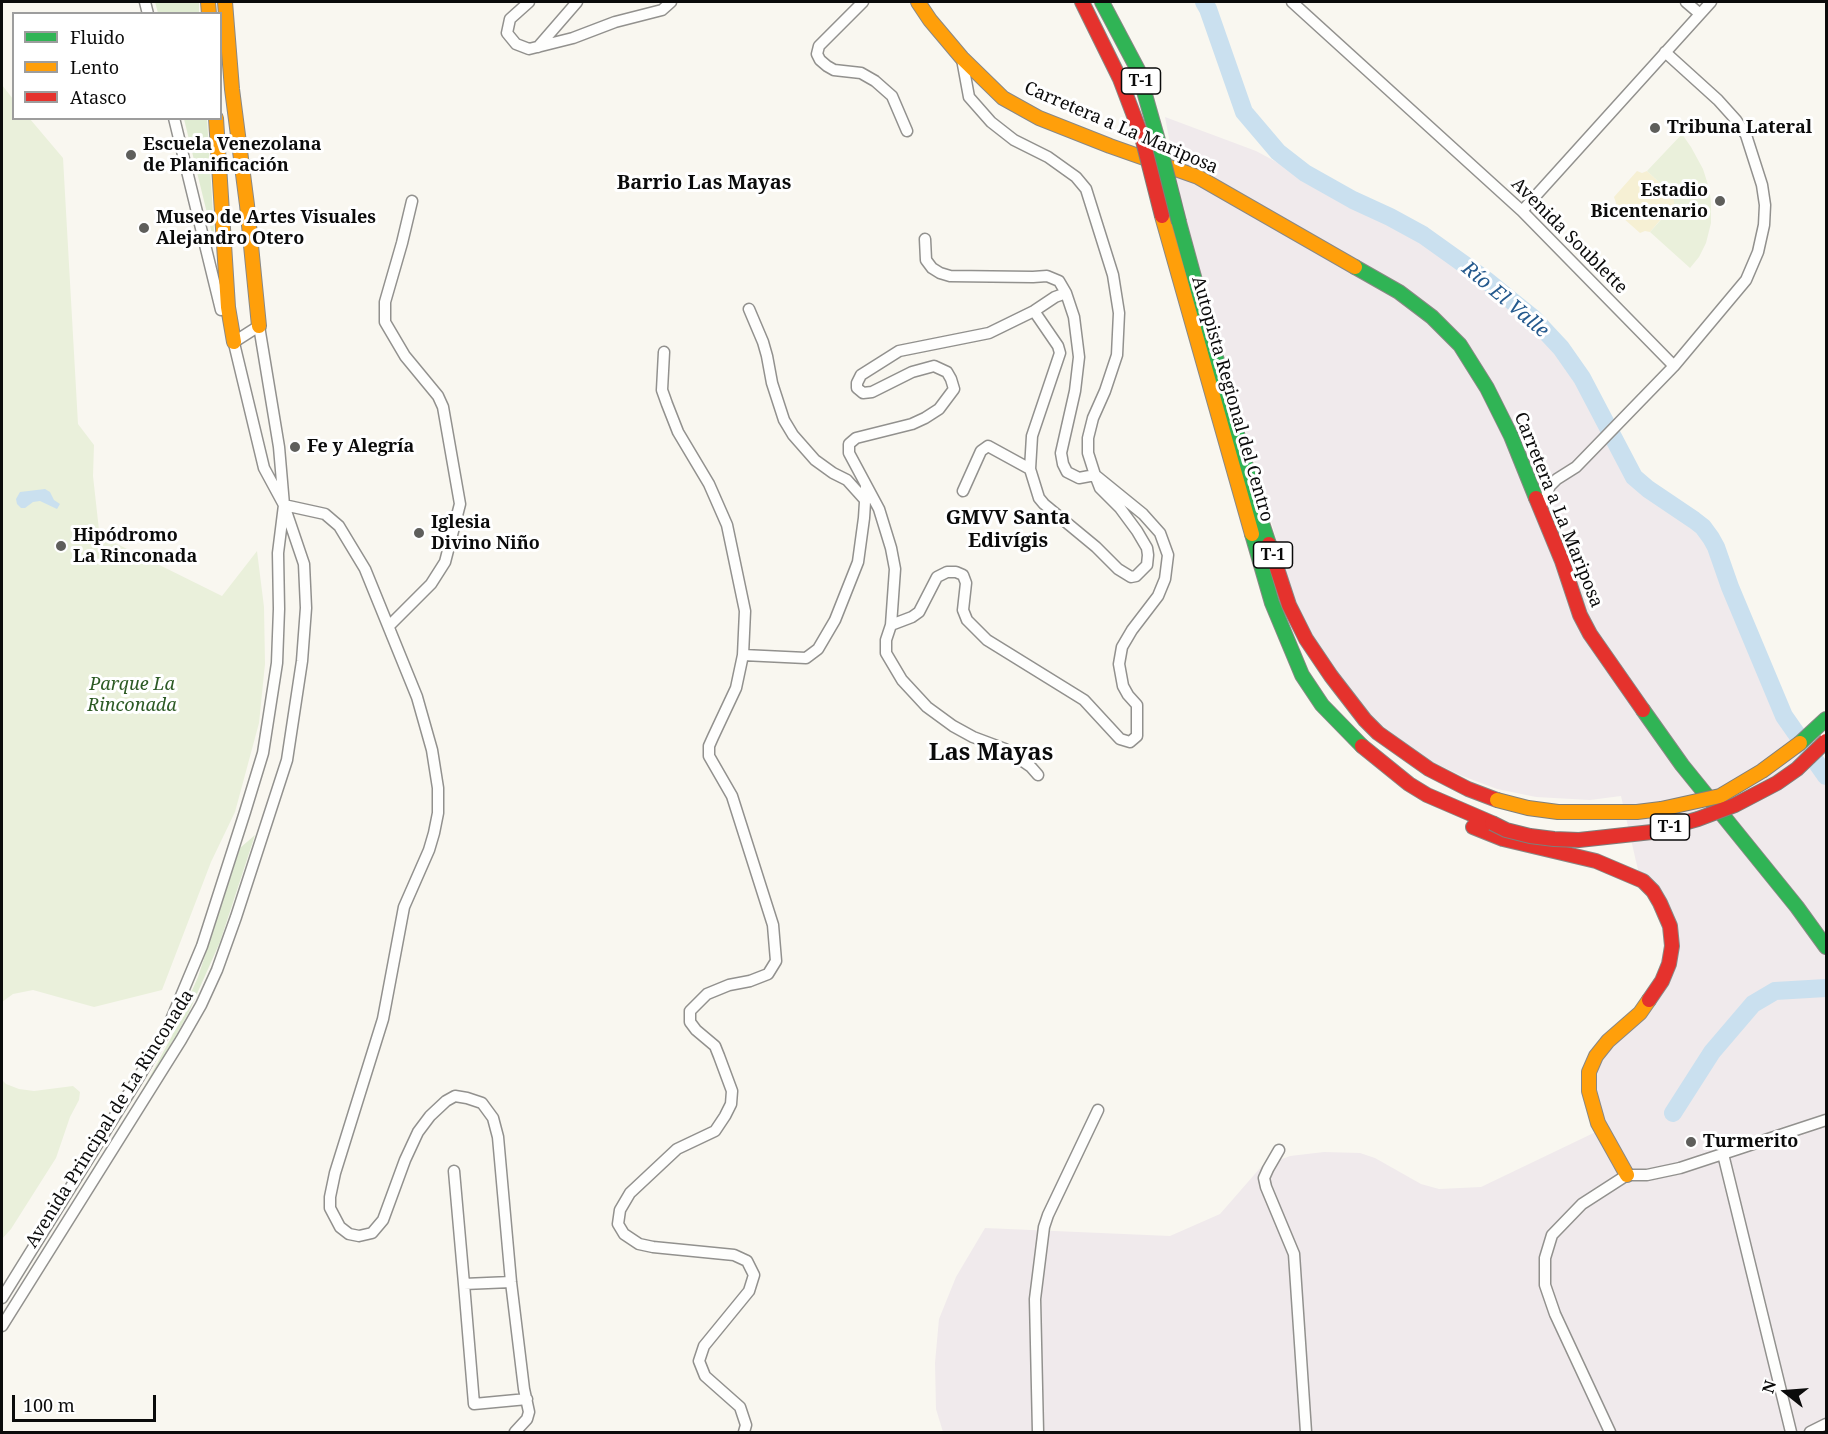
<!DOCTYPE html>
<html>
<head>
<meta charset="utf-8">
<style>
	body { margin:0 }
	#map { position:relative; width:1828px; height:1434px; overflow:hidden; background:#f9f7f0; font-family:"Noto Serif",serif }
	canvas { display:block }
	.frame { position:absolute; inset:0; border:3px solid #0b0b0b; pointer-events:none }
	.legend { position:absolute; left:12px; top:12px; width:210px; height:108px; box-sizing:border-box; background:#fff; border:2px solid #9d9d9d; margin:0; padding:8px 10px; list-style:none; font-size:18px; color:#0b0b0b }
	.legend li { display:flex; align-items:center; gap:12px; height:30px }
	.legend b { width:30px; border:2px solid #9d9d9d }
	.north { position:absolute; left:1756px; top:1362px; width:60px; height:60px; -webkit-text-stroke:4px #fff; paint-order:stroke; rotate:287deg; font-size:16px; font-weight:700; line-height:24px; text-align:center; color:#0b0b0b }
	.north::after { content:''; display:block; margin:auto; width:21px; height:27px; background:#0b0b0b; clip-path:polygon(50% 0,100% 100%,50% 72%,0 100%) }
	.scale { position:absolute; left:12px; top:1395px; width:144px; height:27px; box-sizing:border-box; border:3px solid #0b0b0b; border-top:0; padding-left:8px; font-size:18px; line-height:21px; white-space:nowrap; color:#0b0b0b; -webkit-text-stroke:4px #fff; paint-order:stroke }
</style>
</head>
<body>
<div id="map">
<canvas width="1828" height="1434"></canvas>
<div class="frame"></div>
<ul class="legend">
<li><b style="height:8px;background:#30b455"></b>Fluido</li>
<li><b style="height:8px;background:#ff9f0a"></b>Lento</li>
<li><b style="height:8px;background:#e5322d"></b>Atasco</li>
</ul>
<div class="north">N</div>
<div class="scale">100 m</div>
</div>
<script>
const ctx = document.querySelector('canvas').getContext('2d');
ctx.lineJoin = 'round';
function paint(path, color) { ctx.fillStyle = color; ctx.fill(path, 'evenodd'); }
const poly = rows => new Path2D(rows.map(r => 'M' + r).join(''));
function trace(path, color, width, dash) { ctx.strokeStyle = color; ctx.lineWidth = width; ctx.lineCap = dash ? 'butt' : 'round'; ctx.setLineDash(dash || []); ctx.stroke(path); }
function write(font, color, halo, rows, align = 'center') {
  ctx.font = font + ' "Noto Serif",serif'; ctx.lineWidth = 6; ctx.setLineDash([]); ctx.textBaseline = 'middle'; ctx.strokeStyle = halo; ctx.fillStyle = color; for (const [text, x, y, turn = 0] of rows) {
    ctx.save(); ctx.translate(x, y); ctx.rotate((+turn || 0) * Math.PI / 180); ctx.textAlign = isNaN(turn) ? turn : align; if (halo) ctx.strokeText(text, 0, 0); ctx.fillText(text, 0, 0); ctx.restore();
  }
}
const industrial = poly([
	[1165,117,1256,151,1327,189,1403,222,1441,245,1506,292,1541,327,1562,354,1618,449,1637,478,1692,511,1699,520,1708,536,1728,592,1784,714,1826,784,1826,1432,943,1432,936,1409,935,1363,939,1319,956,1277,985,1228,1170,1236,1220,1214,1261,1167,1290,1156,1324,1152,1360,1153,1375,1158,1421,1184,1439,1189,1481,1187,1604,1128,1592,1074,1655,984,1669,930,1638,870,1621,796,1590,800,1536,797,1497,789,1460,775,1428,760,1368,715,1299,620,1180,197]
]);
const green = poly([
	[155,2,199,2,199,13,158,13],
	[184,119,207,119,215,246],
	[255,835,220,942,188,1014,156,1071,137,1100,171,1038,198,977,240,848]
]);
const sand = poly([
	[1637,171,1642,173,1647,171,1674,196,1674,204,1650,232,1645,231,1640,233,1614,210,1616,203,1614,197]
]);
const pitch = poly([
	[2,85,13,99,14,118,30,119,63,158,78,424,94,445,93,476,99,530,111,541,222,596,257,551,264,607,265,664,259,723,235,812,211,862,162,990,94,1007,33,990,13,994,2,1002],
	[1682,134,1691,147,1703,169,1709,188,1711,202,1711,223,1706,243,1699,257,1690,268,1650,232,1674,205,1674,196,1647,171],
	[2,1080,6,1084,19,1089,34,1091,73,1086,80,1092,79,1100,70,1117,56,1158,11,1229,2,1239]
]);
const water = poly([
	[45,489,50,492,54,500,60,504,57,509,40,501,33,502,25,508,21,508,17,504,16,499,20,492]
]);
const river = poly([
	[1204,2,1208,9,1244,112,1278,152,1305,173,1353,200,1390,217,1423,235,1486,280,1533,318,1561,348,1582,378,1634,477,1648,489,1694,520,1703,527,1711,538,1716,547,1730,587,1784,716,1826,776],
	[1673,1113,1712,1052,1753,1004,1775,991,1826,988]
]);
const street = poly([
	[145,2,148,14],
	[529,2,510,19,507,33,516,44,529,49,573,38,615,22,662,10,671,2],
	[863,2,819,46,817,54,820,60,827,66,834,70,861,73,875,81,892,96,907,131],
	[1292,2,1522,211,1674,366],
	[1686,2,1700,14],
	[538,47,577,2],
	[174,118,221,310],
	[1522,211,1711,2],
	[925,239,926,260,932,268,940,273,950,276,1033,277,1047,276,1059,281,1066,293],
	[749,309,763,342,767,356,772,383,784,420,793,435,815,460,833,473,847,480,865,500],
	[664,352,662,390,667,404,678,432,709,484,727,525,745,611,743,655,736,688,713,737,709,746,709,756,732,796,773,925,776,961,768,974,750,981,729,985,707,994,690,1011,690,1022,696,1030,715,1046,719,1056,732,1091,731,1104,725,1116,715,1131,677,1149,630,1193,620,1210,618,1224,624,1234,639,1244,653,1247,734,1255,747,1261,754,1275,749,1291,704,1346,699,1361,705,1376,740,1407,746,1425,744,1432],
	[1030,469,1039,498,1044,504,1096,547,1118,569,1131,577,1136,576,1147,565,1148,555,1147,548,1137,531,1120,508,1100,488,1095,475,1079,478,1067,472,1063,464,1061,453,1075,391,1079,357,1074,317,1066,293,1055,297,1034,311,989,333,899,351,861,375,857,383,857,388,863,393,872,392,912,372,934,366,947,372,951,379,954,389,939,409,925,418,912,424,856,438,849,444,849,453,879,509,891,548,895,569,891,625,886,640,886,653,902,680,927,707,953,726,973,737,1005,749,1031,767,1038,775],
	[963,491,981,451,988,446,1030,469,1032,436,1060,353,1058,346,1034,311],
	[284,505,325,514,339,526,365,569,417,697,432,750,438,788,438,813,434,833,429,850,404,907,383,1019,335,1173,330,1197,330,1208,340,1227,349,1234,359,1236,372,1233,383,1220,405,1160,418,1132,430,1116,446,1101,455,1096,467,1098,482,1103,493,1118,498,1137,511,1282,524,1389,529,1412,527,1419,515,1432],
	[1541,507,1550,486,1557,479,1576,467,1674,366,1746,280,1758,252,1764,225,1765,205,1762,185,1746,135,1736,120,1718,100,1665,52],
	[891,625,912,617,919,612,937,577,947,572,956,572,963,575,966,583,963,610,967,620,987,640,1084,700,1120,739,1130,742,1137,736,1137,705,1128,695,1123,686,1119,664,1122,647,1132,630,1158,596,1165,579,1168,555,1160,533,1143,514,1095,475,1088,453,1088,438,1093,418,1105,391,1117,355,1119,313,1113,275,1086,189,1076,177,1048,157,1014,140,991,122,969,97,962,59],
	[389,626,431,584,445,562,460,504,443,407,438,396,405,356,385,322,385,302,402,243,412,201],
	[743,655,806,658,818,649,835,620,858,562,864,518,866,486],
	[1279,1150,1268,1169,1264,1178,1266,1187,1294,1254,1306,1432],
	[1723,1154,1791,1432],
	[454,1171,464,1284],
	[511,1282,464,1284,474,1404,527,1399],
	[2,1298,139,1077,168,1027,202,946,245,812,263,753,277,663,279,609,278,553,284,505,279,447,259,326,234,342],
	[2,1326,181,1040,201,1005,217,970,236,917,287,760,302,661,306,608,304,564,284,505,264,468,233,339],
	[1038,1432,1035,1299,1044,1227,1048,1215,1098,1110],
	[1610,1432,1555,1314,1545,1285,1545,1258,1552,1235,1582,1204,1627,1175,1647,1175,1680,1168,1826,1120],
	[1810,1432,1826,1424]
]);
const fast = poly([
	[1102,2,1138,70,1161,151],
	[1179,222,1260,517,1269,544],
	[1355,267,1399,292,1432,317,1460,345,1487,388,1511,436,1536,498],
	[1252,534,1272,603,1302,675,1322,705,1362,746],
	[1643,710,1682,765,1797,907,1826,947],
	[1800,743,1826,719]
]);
const slow = poly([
	[208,2,209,14],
	[225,2,232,89,247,205,259,326],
	[918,2,930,20,962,58,1003,98,1039,118,1110,146,1198,177,1355,267],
	[216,118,228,307,234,342],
	[1162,216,1252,534],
	[1627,1175,1598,1123,1589,1091,1589,1072,1596,1056,1608,1041,1640,1013,1649,1000]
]);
const jam = poly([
	[1082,2,1120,79,1142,137],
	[1536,498,1562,561,1580,615,1590,634,1643,710],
	[1269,544,1289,605,1306,639,1331,676,1365,720,1378,733,1429,769,1468,789,1497,800],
	[1362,746,1409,784,1427,795,1492,823],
	[1473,827,1503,839,1596,861,1643,881,1653,891,1660,903,1670,926,1672,946,1669,964,1662,981,1649,1000]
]);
const fastBridge = poly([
	[1161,151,1179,222]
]);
const slowBridge = poly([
	[1497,800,1528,808,1558,812,1637,812,1661,809,1720,796,1762,771,1800,743]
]);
const jamBridge = poly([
	[1142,137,1162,216],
	[1492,823,1506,830,1530,836,1554,839,1579,840,1652,832,1698,819,1735,805,1777,783,1797,769,1826,741]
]);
const markers = [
	[1655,128,6,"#5e5e5b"],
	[131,155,6,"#5e5e5b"],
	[1720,201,6,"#5e5e5b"],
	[144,228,6,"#5e5e5b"],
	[295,447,6,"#5e5e5b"],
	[419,533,6,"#5e5e5b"],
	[61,546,6,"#5e5e5b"],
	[1691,1142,6,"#5e5e5b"]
];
const shields = [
	[1141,81,39],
	[1273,555,39],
	[1670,827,39]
];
const shieldNames = [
	["T-1",1141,81],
	["T-1",1273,555],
	["T-1",1670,827]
];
const streetNames = [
	["Carretera a La Mariposa",1121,128,23],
	["Avenida Soublette",1569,236,45],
	["Autopista Regional del Centro",1232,399,74],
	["Carretera a La Mariposa",1558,510,68],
	["Avenida Principal de La Rinconada",110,1119,-58]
];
const poiNames = [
	["Tribuna Lateral",1667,128],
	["Escuela Venezolana",143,145],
	["de Planificación",143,166],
	["Estadio",1708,191,"right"],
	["Bicentenario",1708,212,"right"],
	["Museo de Artes Visuales",156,218],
	["Alejandro Otero",156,239],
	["Fe y Alegría",307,447],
	["Iglesia",431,523],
	["Divino Niño",431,544],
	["Hipódromo",73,536],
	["La Rinconada",73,557],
	["Turmerito",1703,1142]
];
const parkNames = [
	["Parque La",132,685],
	["Rinconada",132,706]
];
const neighbourhoodNames = [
	["Barrio Las Mayas",704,183],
	["GMVV Santa",1008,518],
	["Edivígis",1008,541]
];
const waterNames = [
	["Río El Valle",1505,300,40]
];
const districtNames = [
	["Las Mayas",991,753]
];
paint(industrial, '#f0eaec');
paint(green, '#e0ecd2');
paint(sand, '#f6f0d4');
paint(pitch, '#eaf0db');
paint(water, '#cae0ef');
trace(river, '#cae0ef', 18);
trace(street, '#92918e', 13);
trace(fast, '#898885', 16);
trace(slow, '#898885', 16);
trace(jam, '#898885', 16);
trace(street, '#fefefd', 10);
trace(fast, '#30b455', 14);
trace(slow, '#ff9f0a', 14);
trace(jam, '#e5322d', 14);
trace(fastBridge, '#7f7f7b', 16, []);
trace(slowBridge, '#7f7f7b', 16, []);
trace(jamBridge, '#7f7f7b', 16, []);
trace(fastBridge, '#30b455', 14);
trace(slowBridge, '#ff9f0a', 14);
trace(jamBridge, '#e5322d', 14);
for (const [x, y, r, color] of markers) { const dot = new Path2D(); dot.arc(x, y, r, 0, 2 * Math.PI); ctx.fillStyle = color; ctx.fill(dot); trace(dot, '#fff', 2); }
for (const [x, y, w] of shields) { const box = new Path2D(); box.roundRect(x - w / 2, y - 13, w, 26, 4.5); ctx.fillStyle = '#fff'; ctx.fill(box); trace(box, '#0b0b0b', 1.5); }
write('bold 16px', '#0b0b0b', null, shieldNames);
write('18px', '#0b0b0b', '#fff', streetNames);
write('bold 18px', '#0b0b0b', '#fff', poiNames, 'left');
write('italic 18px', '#2c5a24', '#fff', parkNames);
write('bold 20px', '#0b0b0b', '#fff', neighbourhoodNames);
write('italic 20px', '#24598d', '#fff', waterNames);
write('bold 24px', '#0b0b0b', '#fff', districtNames);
</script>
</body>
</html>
